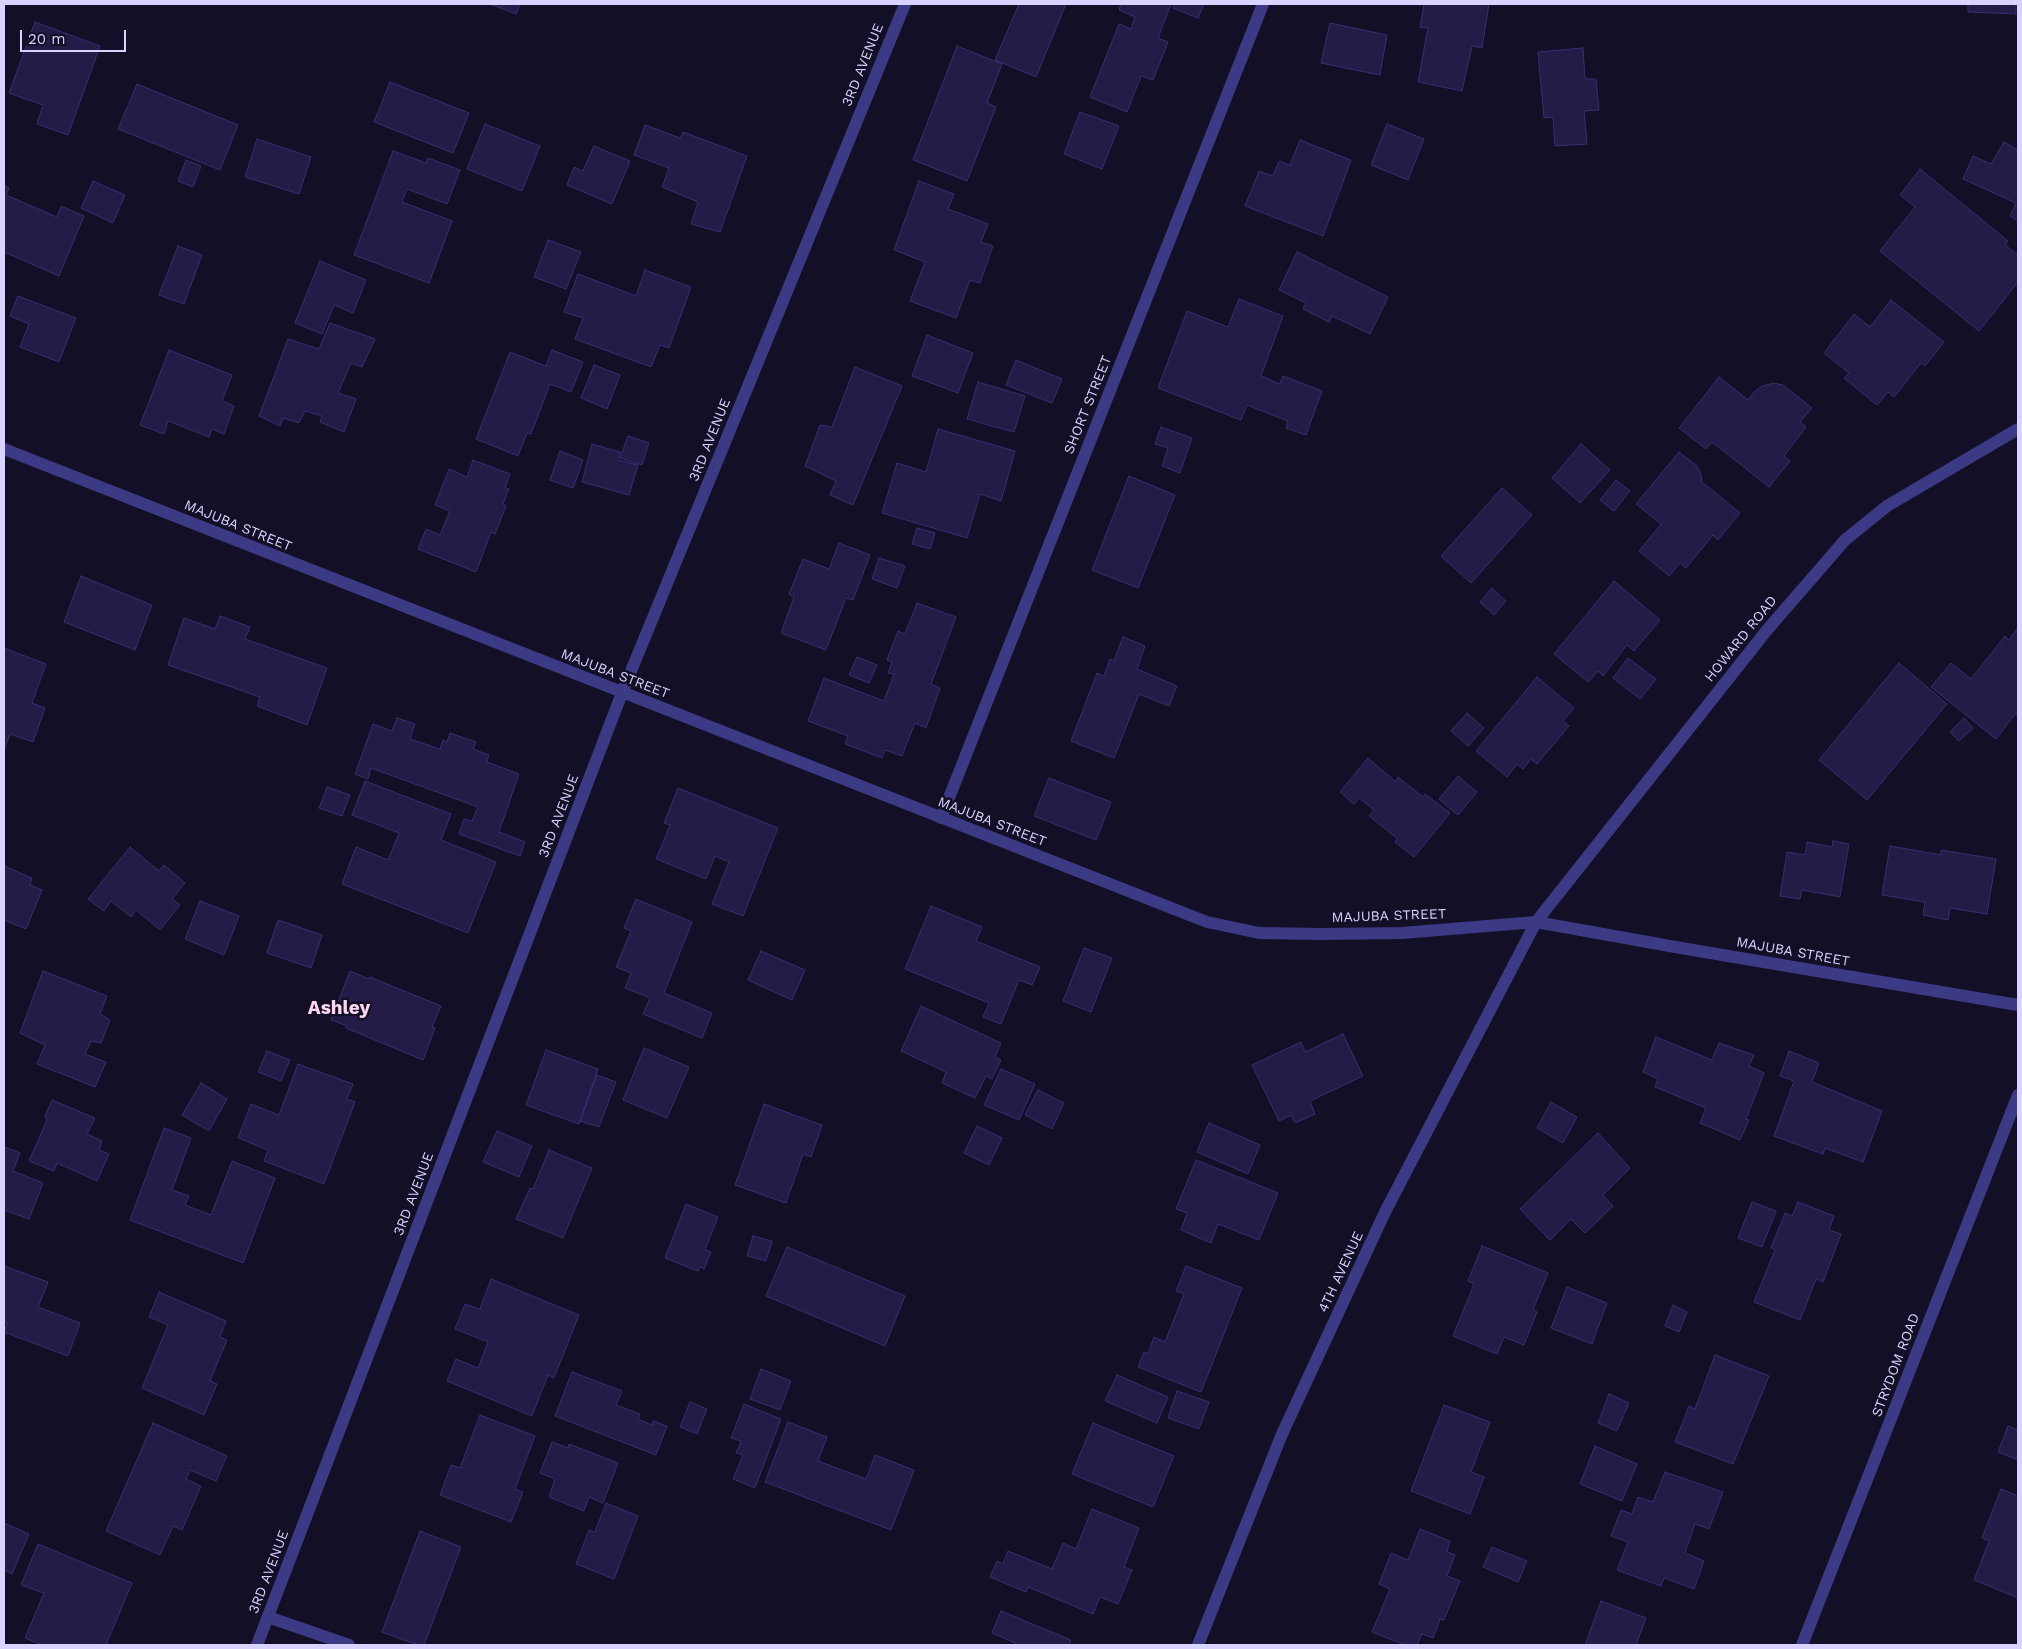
<!DOCTYPE html>
<html>
<head>
<meta charset="utf-8">
<style>
	body { margin:0 }
	#map { position:relative; width:2022px; height:1649px; overflow:hidden; background:#130f26; font-family:"Work Sans",sans-serif }
	canvas { display:block }
	.frame { position:absolute; inset:0; border:5px solid #d9d4ff; pointer-events:none }
	.scale { position:absolute; left:20px; top:30px; width:106px; height:22px; box-sizing:border-box; border:2px solid #d9d4ff; border-top:0; padding-left:6px; font-size:15px; line-height:18px; white-space:nowrap; color:#d9d4ff; -webkit-text-stroke:4px #130f26; paint-order:stroke }
</style>
</head>
<body>
<div id="map">
<canvas width="2022" height="1649"></canvas>
<div class="frame"></div>
<div class="scale">20 m</div>
</div>
<script>
const ctx = document.querySelector('canvas').getContext('2d');
ctx.lineJoin = 'round';
function paint(path, color) { ctx.fillStyle = color; ctx.fill(path, 'evenodd'); }
const poly = rows => new Path2D(rows.map(r => 'M' + r).join(''));
function trace(path, color, width, dash) { ctx.strokeStyle = color; ctx.lineWidth = width; ctx.lineCap = dash ? 'butt' : 'round'; ctx.setLineDash(dash || []); ctx.stroke(path); }
function write(font, color, halo, rows, align = 'center') {
  ctx.font = font + ' "Work Sans",sans-serif'; ctx.lineWidth = 5; ctx.setLineDash([]); ctx.textBaseline = 'middle'; ctx.strokeStyle = halo; ctx.fillStyle = color; for (const [text, x, y, turn = 0] of rows) {
    ctx.save(); ctx.translate(x, y); ctx.rotate((+turn || 0) * Math.PI / 180); ctx.textAlign = isNaN(turn) ? turn : align; if (halo) ctx.strokeText(text, 0, 0); ctx.fillText(text, 0, 0); ctx.restore();
  }
}
const building = poly([
	[490,4,520,4,516,14,490,4],
	[1019,4,1066,4,1036,77,995,60,1019,4],
	[1121,4,1171,4,1158,38,1168,42,1153,80,1141,76,1127,112,1090,97,1119,24,1131,29,1135,17,1119,10,1121,4],
	[1175,4,1204,4,1198,18,1173,8,1175,4],
	[1424,4,1489,4,1482,48,1472,46,1462,91,1418,82,1428,28,1420,27,1424,4],
	[1968,4,2016,4,2016,14,1968,12,1968,4],
	[35,22,100,46,68,135,37,124,43,105,9,93,35,22],
	[1330,23,1387,35,1380,75,1321,63,1330,23],
	[957,46,1002,64,987,103,996,107,967,181,913,160,957,46],
	[1583,48,1585,79,1596,79,1599,110,1584,111,1587,144,1555,146,1553,117,1544,118,1538,52,1583,48],
	[390,82,469,113,453,153,374,122,390,82],
	[137,84,238,125,220,170,118,129,137,84],
	[1080,112,1119,126,1102,169,1064,154,1080,112],
	[485,124,540,146,522,191,467,169,485,124],
	[1387,124,1424,139,1408,180,1371,165,1387,124],
	[645,125,680,138,683,132,747,156,720,232,691,224,698,202,662,187,669,168,634,155,645,125],
	[257,139,311,157,299,194,245,177,257,139],
	[1300,140,1351,160,1323,236,1245,206,1259,171,1273,176,1279,161,1290,165,1300,140],
	[2004,142,2018,150,2018,221,2010,216,2016,203,1963,179,1973,156,1991,164,2004,142],
	[594,146,630,161,612,204,567,185,574,167,583,171,594,146],
	[393,151,426,163,428,158,460,170,447,204,407,189,402,202,452,221,429,283,354,255,393,151],
	[186,160,201,166,193,187,178,181,186,160],
	[1920,169,2008,241,2005,245,2018,255,2018,282,1979,331,1880,251,1915,207,1900,195,1920,169],
	[93,181,125,195,113,223,81,208,93,181],
	[919,181,954,194,948,209,988,224,981,242,993,246,980,283,970,280,956,318,910,301,925,262,894,250,919,181],
	[4,185,9,188,6,195,57,217,61,206,84,216,59,276,4,252,4,185],
	[548,240,581,252,566,289,534,277,548,240],
	[178,246,202,255,184,304,159,295,178,246],
	[1297,252,1388,297,1370,334,1332,316,1329,322,1303,309,1306,303,1279,290,1297,252],
	[320,261,366,280,353,313,334,305,322,334,295,323,320,261],
	[645,270,691,287,669,348,660,345,651,367,575,339,583,318,564,312,578,274,636,296,645,270],
	[18,296,76,318,59,362,20,347,29,324,10,316,18,296],
	[1239,299,1283,316,1261,376,1280,384,1283,376,1322,391,1306,435,1286,428,1288,421,1247,405,1241,420,1158,388,1187,311,1228,327,1239,299],
	[1891,300,1944,342,1925,366,1921,363,1894,397,1888,392,1877,405,1844,378,1849,373,1824,353,1854,314,1870,327,1891,300],
	[330,323,375,339,362,367,351,363,338,393,356,399,344,432,320,422,322,416,305,411,299,423,283,418,280,426,259,416,288,339,319,349,330,323],
	[927,335,973,353,958,393,912,376,927,335],
	[169,350,232,375,222,401,234,406,224,434,212,429,209,437,168,421,164,434,140,425,169,350],
	[552,350,583,362,571,392,550,384,531,434,527,433,518,456,476,439,510,352,546,366,552,350],
	[1016,360,1062,379,1052,403,1006,385,1016,360],
	[594,365,620,375,607,409,581,398,594,365],
	[855,367,902,386,853,505,830,495,836,481,805,466,820,425,832,427,855,367],
	[1719,377,1748,400,1754,392,1762,386,1774,383,1783,385,1812,408,1800,422,1806,427,1784,456,1790,461,1769,487,1712,442,1706,449,1679,428,1719,377],
	[978,382,1025,396,1014,432,967,419,978,382],
	[1161,427,1192,438,1180,473,1162,466,1168,448,1155,444,1161,427],
	[938,429,1015,451,1001,501,980,494,967,538,882,513,897,463,926,472,938,429],
	[628,436,649,443,642,465,620,458,628,436],
	[592,444,620,452,618,460,638,465,629,495,582,482,592,444],
	[1581,444,1610,470,1580,503,1552,478,1581,444],
	[560,451,583,460,573,488,550,480,560,451],
	[1679,452,1696,465,1701,474,1702,482,1740,513,1718,540,1713,535,1686,568,1680,563,1669,576,1639,551,1661,524,1636,504,1679,452],
	[473,460,510,474,505,488,509,489,503,504,506,506,495,534,491,532,476,572,418,549,426,529,440,535,450,511,435,505,449,469,467,477,473,460],
	[1129,476,1175,495,1138,588,1092,570,1129,476],
	[1616,480,1630,491,1614,511,1600,500,1616,480],
	[1502,488,1532,515,1471,583,1441,556,1502,488],
	[917,528,935,533,930,549,912,544,917,528],
	[839,543,870,555,853,600,846,598,826,650,781,633,794,597,789,594,803,559,829,569,839,543],
	[879,558,905,566,897,588,872,579,879,558],
	[81,576,152,605,135,650,64,622,81,576],
	[1614,581,1660,620,1634,651,1627,645,1603,676,1598,671,1588,682,1554,654,1614,581],
	[1492,588,1506,601,1494,615,1480,602,1492,588],
	[917,603,956,617,931,684,940,688,926,728,915,723,902,756,885,750,882,758,845,744,848,736,808,721,824,678,884,701,894,674,888,673,892,662,887,660,898,631,905,634,917,603],
	[220,616,250,627,245,639,327,668,307,725,257,706,260,697,168,665,184,618,215,629,220,616],
	[2018,628,2018,716,2016,713,1996,739,1931,687,1951,663,1971,679,2005,636,2009,640,2018,628],
	[1123,637,1145,646,1137,669,1177,686,1169,706,1139,694,1114,758,1071,741,1097,673,1104,676,1110,659,1114,661,1123,637],
	[4,648,46,664,32,703,45,708,33,742,10,734,4,750,4,648],
	[857,657,877,665,869,683,849,675,857,657],
	[1628,658,1656,679,1640,699,1613,678,1628,658],
	[1899,663,1947,704,1867,800,1819,760,1899,663],
	[1537,677,1574,708,1563,721,1569,726,1537,764,1531,759,1523,769,1517,764,1507,777,1476,751,1537,677],
	[1467,713,1484,728,1468,746,1451,731,1467,713],
	[397,718,415,724,410,739,440,749,443,740,447,742,450,733,476,742,473,749,489,755,487,762,519,774,499,832,525,842,520,856,459,834,464,819,472,821,478,807,371,768,368,779,355,774,373,724,392,731,397,718],
	[1964,718,1973,728,1959,741,1950,732,1964,718],
	[1368,758,1396,782,1398,777,1423,797,1425,794,1450,813,1414,857,1395,842,1397,838,1369,816,1374,810,1359,798,1354,804,1340,792,1368,758],
	[1458,776,1477,792,1458,815,1439,799,1458,776],
	[1049,778,1111,802,1096,840,1034,816,1049,778],
	[365,781,451,814,441,840,496,862,468,933,342,884,356,847,388,860,399,833,352,815,365,781],
	[327,787,350,795,342,816,319,808,327,787],
	[678,788,778,828,743,916,712,904,729,862,715,856,706,879,656,859,670,825,664,823,678,788],
	[1833,841,1849,844,1840,897,1802,890,1800,899,1780,896,1787,852,1805,855,1807,842,1832,847,1833,841],
	[1890,846,1941,855,1941,850,1996,859,1987,914,1950,908,1948,920,1923,915,1925,902,1882,895,1890,846],
	[130,847,159,871,164,865,185,883,172,899,180,905,160,930,136,910,131,917,111,901,104,911,88,899,130,847],
	[4,866,32,878,30,885,42,890,26,929,4,920,4,866],
	[636,899,692,922,664,993,712,1013,702,1038,643,1014,650,998,625,988,631,973,616,967,631,931,624,928,636,899],
	[200,901,239,916,224,955,185,939,200,901],
	[931,906,982,927,976,941,1040,967,1032,985,1019,980,1001,1024,983,1017,989,1003,905,969,931,906],
	[278,920,322,935,311,968,267,953,278,920],
	[1084,948,1112,958,1091,1012,1063,1001,1084,948],
	[761,951,805,970,792,1000,748,980,761,951],
	[43,971,107,996,100,1014,110,1020,101,1043,91,1041,85,1054,106,1062,95,1087,37,1064,45,1045,20,1033,43,971],
	[350,971,369,979,370,977,441,1006,432,1027,435,1028,423,1060,346,1028,347,1026,331,1020,350,971],
	[921,1006,1001,1043,995,1057,1001,1060,992,1079,986,1076,975,1098,942,1083,946,1072,901,1051,921,1006],
	[1343,1034,1363,1076,1310,1101,1315,1114,1295,1123,1291,1115,1279,1121,1252,1065,1301,1042,1305,1052,1343,1034],
	[1656,1037,1712,1060,1719,1043,1754,1055,1749,1066,1764,1073,1746,1119,1749,1120,1740,1140,1700,1123,1706,1108,1655,1087,1658,1079,1643,1072,1656,1037],
	[644,1048,689,1067,667,1118,623,1100,644,1048],
	[546,1050,598,1069,579,1124,526,1105,546,1050],
	[267,1051,290,1060,281,1081,258,1072,267,1051],
	[1789,1051,1819,1063,1812,1082,1882,1111,1863,1162,1825,1148,1823,1154,1774,1136,1794,1081,1780,1076,1789,1051],
	[298,1064,353,1084,347,1099,355,1102,324,1184,264,1161,268,1150,238,1138,251,1104,279,1115,298,1064],
	[1001,1069,1035,1084,1019,1120,984,1105,1001,1069],
	[597,1075,616,1082,599,1127,580,1121,597,1075],
	[201,1083,227,1099,209,1131,182,1115,201,1083],
	[1038,1090,1064,1103,1052,1129,1025,1115,1038,1090],
	[52,1100,95,1118,87,1134,102,1141,99,1150,109,1154,97,1181,57,1163,54,1171,29,1161,47,1120,45,1116,52,1100],
	[1551,1102,1577,1117,1563,1143,1537,1128,1551,1102],
	[764,1104,822,1125,811,1157,803,1154,786,1203,735,1185,764,1104],
	[1209,1123,1260,1145,1248,1174,1197,1152,1209,1123],
	[977,1126,1002,1138,989,1165,964,1153,977,1126],
	[164,1128,191,1138,172,1190,189,1196,185,1205,211,1215,232,1161,275,1178,243,1263,130,1220,164,1128],
	[497,1131,532,1146,519,1177,483,1162,497,1131],
	[1598,1133,1630,1168,1603,1195,1613,1206,1585,1233,1571,1219,1550,1240,1520,1209,1598,1133],
	[4,1147,20,1153,13,1171,43,1183,29,1219,4,1210,4,1147],
	[549,1150,592,1168,563,1238,516,1219,530,1188,533,1189,549,1150],
	[1196,1160,1278,1193,1259,1240,1218,1224,1211,1243,1181,1230,1187,1213,1176,1209,1196,1160],
	[1752,1202,1776,1211,1762,1247,1738,1238,1752,1202],
	[1798,1202,1834,1216,1829,1230,1841,1234,1823,1282,1816,1279,1800,1320,1754,1302,1775,1250,1771,1248,1785,1213,1792,1216,1798,1202],
	[686,1204,718,1217,705,1250,711,1252,704,1269,700,1267,698,1271,665,1258,686,1204],
	[753,1236,772,1241,766,1261,747,1256,753,1236],
	[1482,1246,1548,1273,1533,1310,1537,1312,1524,1345,1504,1337,1497,1354,1453,1336,1474,1284,1468,1281,1482,1246],
	[787,1247,905,1296,885,1346,766,1296,787,1247],
	[4,1266,48,1282,38,1307,80,1323,68,1356,4,1332,7,1323,4,1322,4,1266],
	[1186,1266,1242,1288,1201,1392,1138,1367,1144,1352,1148,1354,1154,1337,1165,1342,1184,1294,1176,1291,1186,1266],
	[491,1279,579,1315,554,1378,548,1375,532,1416,447,1381,456,1359,478,1368,488,1342,455,1329,465,1304,480,1309,491,1279],
	[1567,1287,1607,1303,1592,1344,1551,1328,1567,1287],
	[159,1292,226,1321,220,1337,227,1340,210,1381,217,1384,204,1415,142,1388,168,1325,149,1317,159,1292],
	[1673,1305,1687,1312,1679,1332,1665,1326,1673,1305],
	[1715,1355,1769,1376,1733,1464,1675,1442,1689,1406,1695,1409,1715,1355],
	[761,1369,791,1381,780,1410,750,1399,761,1369],
	[572,1372,622,1391,616,1405,640,1414,638,1419,652,1425,653,1421,667,1426,656,1455,555,1416,572,1372],
	[1117,1375,1168,1397,1157,1423,1105,1401,1117,1375],
	[1177,1391,1209,1402,1199,1429,1168,1418,1177,1391],
	[1609,1394,1629,1403,1617,1431,1598,1423,1609,1394],
	[690,1402,707,1409,697,1434,680,1427,690,1402],
	[744,1404,781,1419,755,1488,733,1479,743,1455,736,1453,741,1441,731,1438,744,1404],
	[1444,1405,1490,1422,1471,1472,1484,1477,1470,1514,1411,1491,1444,1405],
	[480,1415,535,1436,515,1489,523,1492,511,1522,440,1495,451,1465,460,1468,480,1415],
	[788,1422,827,1437,818,1461,866,1479,875,1455,914,1470,891,1530,765,1482,788,1422],
	[153,1423,227,1456,216,1481,190,1470,186,1479,201,1486,182,1530,173,1526,160,1555,106,1531,153,1423],
	[1093,1423,1174,1456,1153,1507,1072,1474,1093,1423],
	[2008,1426,2018,1430,2018,1460,1998,1452,2008,1426],
	[552,1442,568,1448,569,1444,618,1463,603,1503,589,1497,584,1511,549,1497,555,1479,540,1473,552,1442],
	[1595,1446,1637,1464,1622,1501,1580,1484,1595,1446],
	[1665,1472,1723,1492,1709,1529,1695,1524,1685,1553,1704,1561,1694,1589,1664,1578,1661,1586,1617,1570,1628,1542,1611,1536,1621,1510,1632,1514,1638,1497,1653,1502,1665,1472],
	[2001,1489,2018,1496,2018,1598,1974,1580,1989,1541,1982,1538,2001,1489],
	[606,1503,638,1516,614,1579,576,1564,589,1530,595,1532,606,1503],
	[1092,1509,1139,1528,1124,1567,1132,1570,1118,1604,1100,1597,1093,1614,1028,1587,1026,1592,990,1577,997,1561,1003,1564,1008,1551,1052,1569,1063,1543,1076,1549,1092,1509],
	[4,1523,29,1534,12,1574,4,1570,4,1523],
	[1420,1529,1450,1541,1447,1552,1455,1555,1447,1576,1460,1581,1444,1620,1440,1619,1433,1638,1422,1634,1417,1645,1405,1645,1372,1632,1390,1589,1379,1584,1391,1553,1408,1560,1420,1529],
	[420,1531,461,1547,424,1645,418,1645,382,1632,420,1531],
	[38,1544,132,1583,106,1645,42,1645,25,1638,44,1593,21,1585,38,1544],
	[1492,1547,1527,1561,1518,1582,1483,1567,1492,1547],
	[1601,1601,1646,1618,1636,1645,1585,1645,1601,1601],
	[1001,1611,1071,1640,1069,1645,1014,1645,1015,1643,992,1633,1001,1611]
]);
const minor = poly([
	[4,449,1207,922,1259,933,1320,934,1402,933,1536,922,1681,948,2018,1005],
	[941,818,1263,4],
	[268,1617,349,1645],
	[257,1645,622,693,905,4],
	[1198,1645,1282,1434,1385,1212,1536,922,1767,630,1845,540,1887,506,2018,429],
	[1802,1645,2018,1095]
]);
const streetNames = [
	["3RD AVENUE",863,65,-68],
	["SHORT STREET",1088,405,-68],
	["3RD AVENUE",710,440,-68],
	["MAJUBA STREET",238,526,22],
	["HOWARD ROAD",1741,639,-51],
	["MAJUBA STREET",615,674,21],
	["3RD AVENUE",559,816,-69],
	["MAJUBA STREET",992,822,21],
	["MAJUBA STREET",1389,916,-2],
	["MAJUBA STREET",1793,952,10],
	["3RD AVENUE",414,1194,-69],
	["4TH AVENUE",1341,1272,-65],
	["STRYDOM ROAD",1896,1365,-69],
	["3RD AVENUE",269,1572,-69]
];
const districtNames = [
	["Ashley",339,1008]
];
paint(building, '#241b47');
trace(building, '#3b2d73', 1);
trace(minor, '#3d3a85', 12);
write('14px', '#d9d4ff', '#130f26', streetNames);
write('bold 19px', '#ffd6f0', '#130f26', districtNames);
</script>
</body>
</html>
